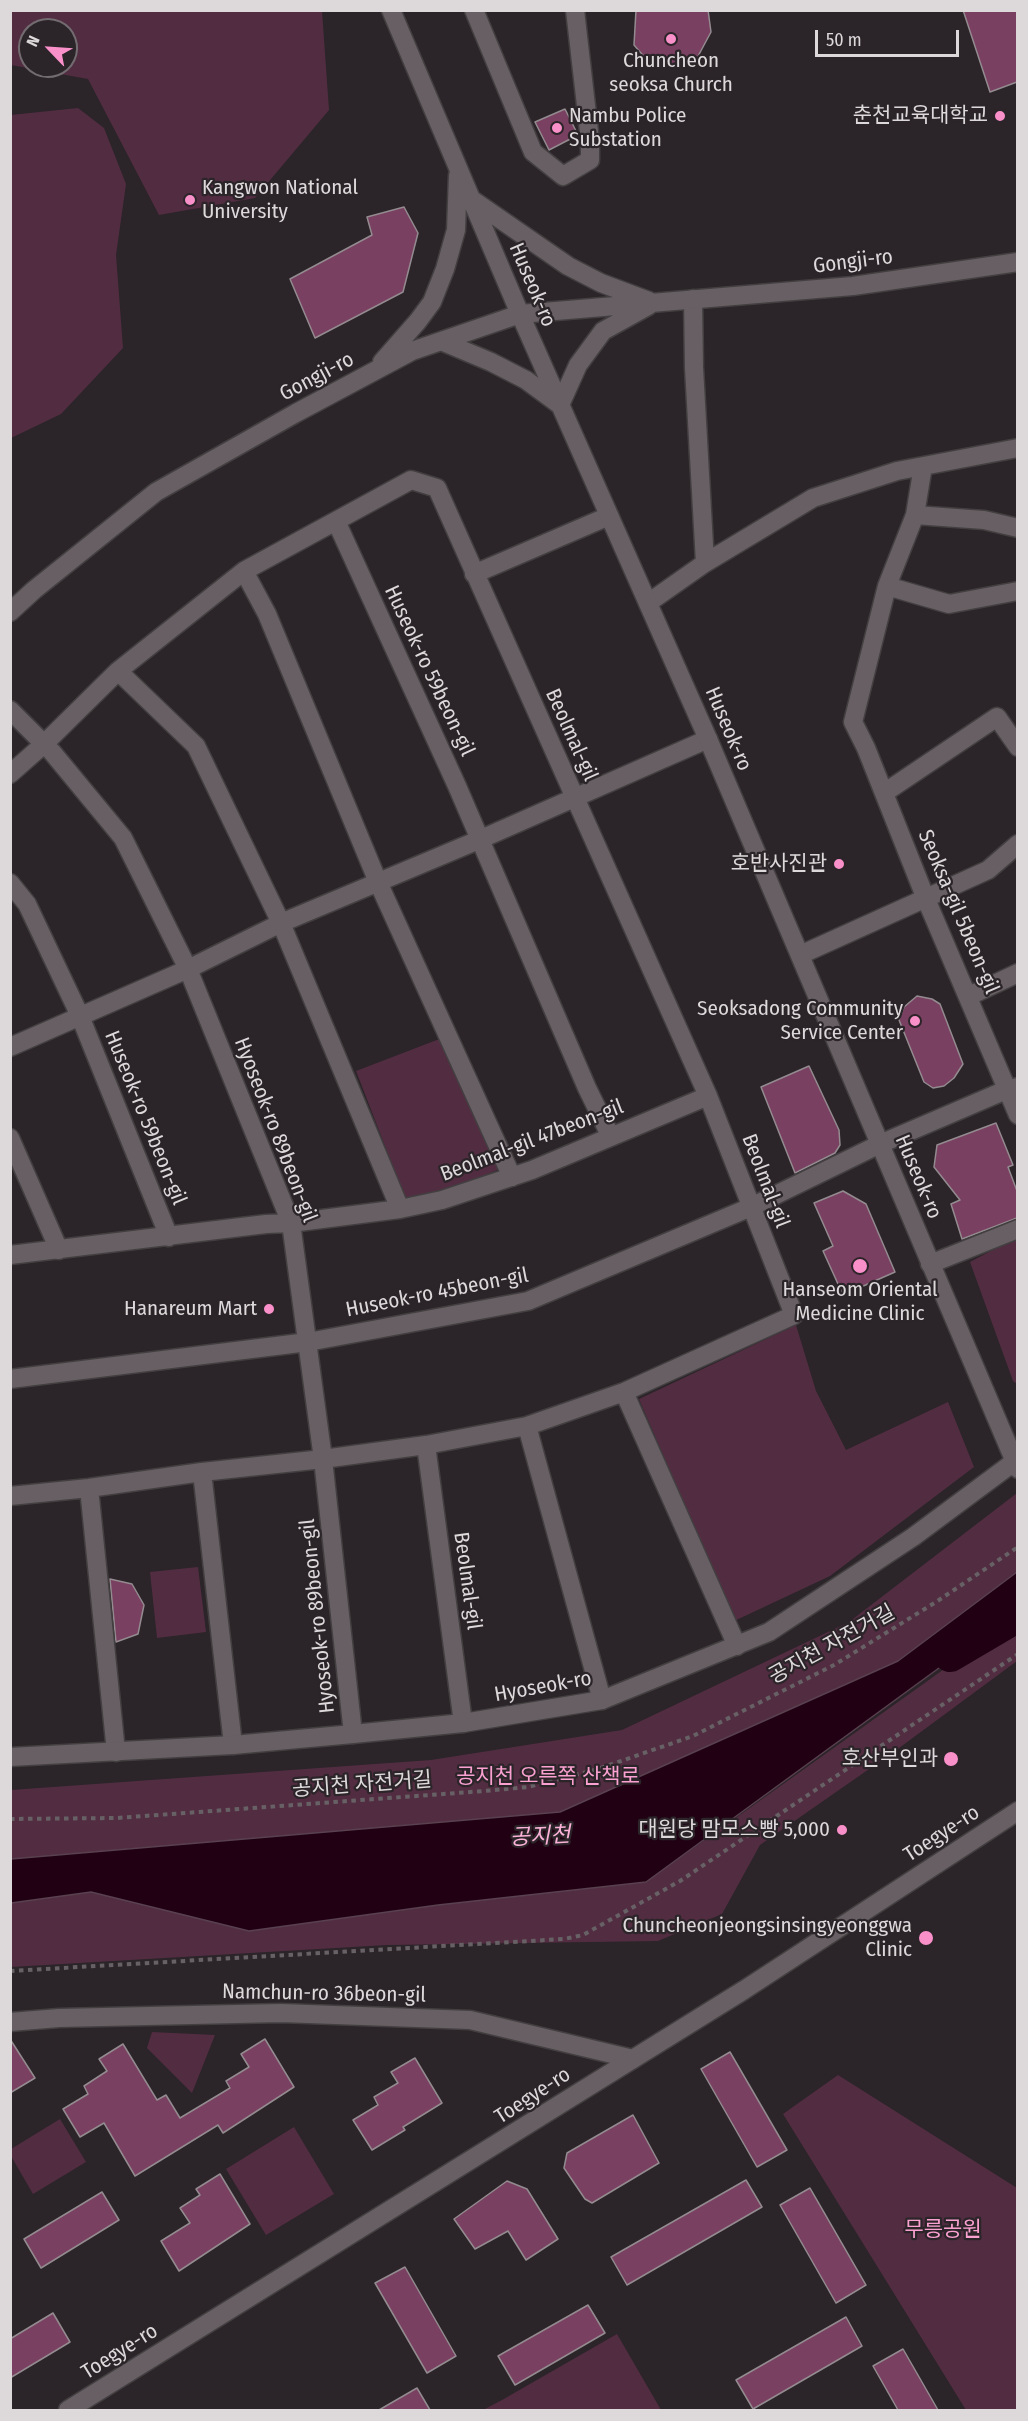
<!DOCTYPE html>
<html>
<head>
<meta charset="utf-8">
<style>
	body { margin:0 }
	#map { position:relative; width:1028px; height:2421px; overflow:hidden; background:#2b2428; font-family:"Fira Sans Condensed",sans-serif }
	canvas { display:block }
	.frame { position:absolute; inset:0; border:12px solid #ddd9db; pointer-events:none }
	.north { position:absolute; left:18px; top:18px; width:60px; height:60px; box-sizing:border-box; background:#2b2428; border:2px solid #726c70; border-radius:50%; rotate:295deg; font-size:16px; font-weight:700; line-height:24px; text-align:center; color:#ddd9db }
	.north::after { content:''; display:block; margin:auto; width:21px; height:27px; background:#f990ca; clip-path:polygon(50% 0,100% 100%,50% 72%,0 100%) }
	.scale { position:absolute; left:815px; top:30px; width:144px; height:27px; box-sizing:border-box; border:3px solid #ddd9db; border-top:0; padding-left:8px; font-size:18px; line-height:21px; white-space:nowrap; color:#ddd9db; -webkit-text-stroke:4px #2b2428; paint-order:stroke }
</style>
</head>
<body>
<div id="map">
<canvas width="1028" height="2421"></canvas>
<div class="frame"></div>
<div class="north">N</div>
<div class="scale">50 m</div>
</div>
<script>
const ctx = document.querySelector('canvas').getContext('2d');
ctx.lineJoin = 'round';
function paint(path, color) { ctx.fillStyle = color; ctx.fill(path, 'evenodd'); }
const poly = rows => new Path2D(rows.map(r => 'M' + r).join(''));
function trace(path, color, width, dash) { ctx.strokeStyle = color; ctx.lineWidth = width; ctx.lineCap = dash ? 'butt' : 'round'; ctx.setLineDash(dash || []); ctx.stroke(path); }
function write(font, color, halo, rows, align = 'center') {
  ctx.font = font + ' "Fira Sans Condensed","Noto Sans KR",sans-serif'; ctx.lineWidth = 4.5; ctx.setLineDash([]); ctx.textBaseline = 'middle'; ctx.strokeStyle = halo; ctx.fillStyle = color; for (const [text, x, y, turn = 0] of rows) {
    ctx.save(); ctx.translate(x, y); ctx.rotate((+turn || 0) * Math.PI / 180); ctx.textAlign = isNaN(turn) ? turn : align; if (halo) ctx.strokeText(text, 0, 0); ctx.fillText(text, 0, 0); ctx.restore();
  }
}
const green = poly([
	[10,11,322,11,329,110,255,198,159,215,88,79,11,65],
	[30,30,66,30,66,66,30,66],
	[78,108,104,128,126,184,116,255,123,348,61,414,11,438,11,115],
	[442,1038,499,1169,450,1192,406,1200,356,1071],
	[1017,1237,1017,1384,1013,1381,970,1262],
	[796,1325,816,1391,846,1450,948,1402,974,1467,830,1576,730,1623,698,1536,639,1399],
	[1017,1493,1017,1572,898,1661,560,1812,11,1859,11,1790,431,1760,622,1730,849,1622],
	[198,1567,206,1632,157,1638,150,1572],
	[1017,1617,1017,1661,895,1751,760,1845,722,1914,658,1941,387,1945,11,1967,11,1903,91,1892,249,1931,438,1905,646,1882],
	[152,2032,215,2035,192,2093,147,2048],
	[838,2075,1017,2188,1017,2410,966,2410,783,2114],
	[60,2119,86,2162,33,2194,11,2156,11,2149],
	[294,2127,334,2194,266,2235,226,2169],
	[617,2334,661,2410,483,2410,502,2400]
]);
const water = poly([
	[1017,1572,1017,1611,646,1882,438,1905,249,1931,91,1892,11,1903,11,1859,560,1812,898,1661,1017,1572]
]);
const river = poly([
	[950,1655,1018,1615]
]);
const building = poly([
	[636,10,708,10,711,32,696,60,670,66,647,60,634,45,636,10],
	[963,10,1017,10,1017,82,990,92,963,10],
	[565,109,578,135,549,150,535,122,565,109],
	[404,207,418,233,403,292,315,338,290,279,372,235,367,217,404,207],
	[917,996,932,999,940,1004,963,1064,954,1078,944,1086,933,1088,924,1082,899,1020,904,1007,917,996],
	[809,1066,839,1130,840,1145,835,1153,795,1173,761,1087,809,1066],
	[996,1123,1013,1165,1008,1167,1017,1191,1017,1218,962,1239,951,1204,960,1200,934,1167,937,1145,996,1123],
	[843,1191,866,1204,895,1272,843,1295,823,1251,833,1246,814,1203,843,1191],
	[110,1579,132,1584,144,1605,138,1634,116,1642,110,1579],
	[10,2039,35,2078,10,2093,10,2039],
	[265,2039,294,2087,223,2133,218,2125,135,2176,104,2123,80,2137,63,2109,88,2094,84,2086,107,2071,99,2059,123,2044,157,2100,166,2095,180,2118,230,2088,226,2081,249,2067,241,2054,265,2039],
	[730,2052,787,2150,757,2167,701,2069,730,2052],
	[415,2058,442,2103,403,2127,405,2130,372,2150,353,2120,378,2105,374,2097,398,2083,391,2072,415,2058],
	[633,2115,659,2163,592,2203,585,2199,564,2168,567,2153,633,2115],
	[220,2174,250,2224,179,2271,161,2241,190,2223,180,2208,200,2195,196,2189,220,2174],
	[746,2180,762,2207,627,2285,611,2257,746,2180],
	[507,2181,527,2189,558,2239,526,2260,508,2231,475,2249,454,2219,507,2181],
	[810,2188,866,2285,836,2303,780,2205,810,2188],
	[102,2192,119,2220,41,2268,24,2239,102,2192],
	[405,2267,456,2356,427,2373,375,2283,405,2267],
	[588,2305,605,2333,515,2385,498,2356,588,2305],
	[53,2313,70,2342,10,2378,10,2339,53,2313],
	[846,2317,862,2346,753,2409,736,2380,846,2317],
	[903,2349,938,2410,898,2410,873,2366,903,2349],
	[417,2388,430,2410,379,2410,417,2388]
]);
const path = poly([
	[10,1819,117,1818,484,1791,528,1787,598,1769,693,1736,834,1665,936,1602,1018,1547],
	[10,1971,564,1939,583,1935,680,1881,1018,1654]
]);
const street = poly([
	[474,10,533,152,563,176,590,160,590,140,575,10],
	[693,299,694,368,705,563],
	[923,466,915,515,887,586,853,722,866,748,926,899,1018,1115],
	[915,515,984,520,1018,528],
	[336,521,457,786,587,1088,610,1135],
	[244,571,267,614,378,882,512,1177],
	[474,574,609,516],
	[887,586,949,604,1018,591],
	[648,603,705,563,813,498,897,471,1018,448],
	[118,671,196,746,281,923,400,1209],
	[10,710,52,752,123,838,188,969,291,1223,323,1459,353,1734],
	[10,774,44,744,118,671,244,571,411,480,437,488,708,1096,794,1315,624,1392,527,1426,426,1445,323,1459,202,1472,89,1488,10,1496],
	[884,793,997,717,1018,747],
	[10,883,27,904,80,1016,169,1237],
	[800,955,988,870,1018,844],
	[969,996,1018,973],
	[10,1047,188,969,281,923,481,839,708,739],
	[10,1138,59,1250],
	[10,1255,266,1224,291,1223,400,1209,442,1200,532,1170,708,1096],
	[930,1264,1018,1229],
	[10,1379,308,1342,528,1301,751,1207,880,1144,1006,1090,1018,1087],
	[624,1392,737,1646],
	[527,1426,602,1700],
	[426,1445,463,1723],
	[202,1472,233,1745],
	[89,1488,116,1752],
	[10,2022,59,2018,281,2013,470,2020,633,2059]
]);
const secondary = poly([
	[391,10,520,314,708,739,1018,1469],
	[471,199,568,266,601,283,649,301],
	[441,341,491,362,526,380,560,405,578,365,603,331,648,306],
	[382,362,418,321,432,302,445,269,456,230,458,175],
	[10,612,34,590,156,492,296,413,412,351,520,314,853,286,1018,262],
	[10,1757,233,1745,353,1734,463,1723,602,1700,769,1632,913,1537,1018,1459],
	[68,2410,744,1990,1018,1811]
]);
const markers = [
	[671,39,6,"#f990ca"],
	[1000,116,6,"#f990ca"],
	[557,128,6,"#f990ca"],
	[190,200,6,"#f990ca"],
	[839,864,6,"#f990ca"],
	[915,1021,6,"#f990ca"],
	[860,1266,8,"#f990ca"],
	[269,1309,6,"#f990ca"],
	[951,1759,8,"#f990ca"],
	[842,1830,6,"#f990ca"],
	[926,1938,8,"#f990ca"]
];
const poiNames = [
	["Chuncheon",671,61,"center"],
	["seoksa Church",671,85,"center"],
	["Nambu Police",569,116,"left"],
	["Substation",569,140,"left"],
	["춘천교육대학교",988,116],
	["Kangwon National",202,188,"left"],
	["University",202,212,"left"],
	["호반사진관",827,864],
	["Seoksadong Community",903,1009],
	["Service Center",903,1033],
	["Hanseom Oriental",860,1290,"center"],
	["Medicine Clinic",860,1314,"center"],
	["Hanareum Mart",257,1309],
	["호산부인과",938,1759],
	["대원당 맘모스빵 5,000",830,1830],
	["Chuncheonjeongsinsingyeonggwa",912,1926],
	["Clinic",912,1950]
];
const streetNames = [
	["Gongji-ro",853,262,-7],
	["Huseok-ro",532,285,67],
	["Gongji-ro",317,377,-28],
	["Huseok-ro 59beon-gil",429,671,65],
	["Huseok-ro",728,729,67],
	["Beolmal-gil",571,735,66],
	["Seoksa-gil 5beon-gil",958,912,67],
	["Huseok-ro 59beon-gil",145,1118,68],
	["Hyoseok-ro 89beon-gil",275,1130,69],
	["Beolmal-gil 47beon-gil",532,1141,-21],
	["Huseok-ro",918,1177,67],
	["Beolmal-gil",765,1181,69],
	["Huseok-ro 45beon-gil",437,1293,-11],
	["Beolmal-gil",467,1581,82],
	["Hyoseok-ro 89beon-gil",318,1616,-96],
	["공지천 자전거길",832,1645,-29],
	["Hyoseok-ro",543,1687,-10],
	["공지천 자전거길",362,1785,-4],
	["Toegye-ro",942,1834,-33],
	["Namchun-ro 36beon-gil",324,1994,1],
	["Toegye-ro",533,2096,-33],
	["Toegye-ro",120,2352,-32]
];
const parkNames = [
	["공지천 오른쪽 산책로",548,1777],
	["무릉공원",943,2230]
];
const waterNames = [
	["공지천",540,1837,-3]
];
paint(green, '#522d42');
paint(water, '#210014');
trace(water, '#594150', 1.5);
trace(river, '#210014', 34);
paint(building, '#7a4061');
trace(building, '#938b8f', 1.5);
trace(street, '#433f41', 21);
trace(secondary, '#433f41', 21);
trace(path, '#676165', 4, [4.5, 4.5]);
trace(street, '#675f63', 18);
trace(secondary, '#675f63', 18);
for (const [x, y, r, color] of markers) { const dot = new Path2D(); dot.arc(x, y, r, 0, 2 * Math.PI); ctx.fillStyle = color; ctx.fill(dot); trace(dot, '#2b2428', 2); }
write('21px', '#ddd9db', '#2b2428', poiNames, 'right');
write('21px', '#ddd9db', '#2b2428', streetNames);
write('21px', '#faa1d1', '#2b2428', parkNames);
write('italic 22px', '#fab2d8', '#2b2428', waterNames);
</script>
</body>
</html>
